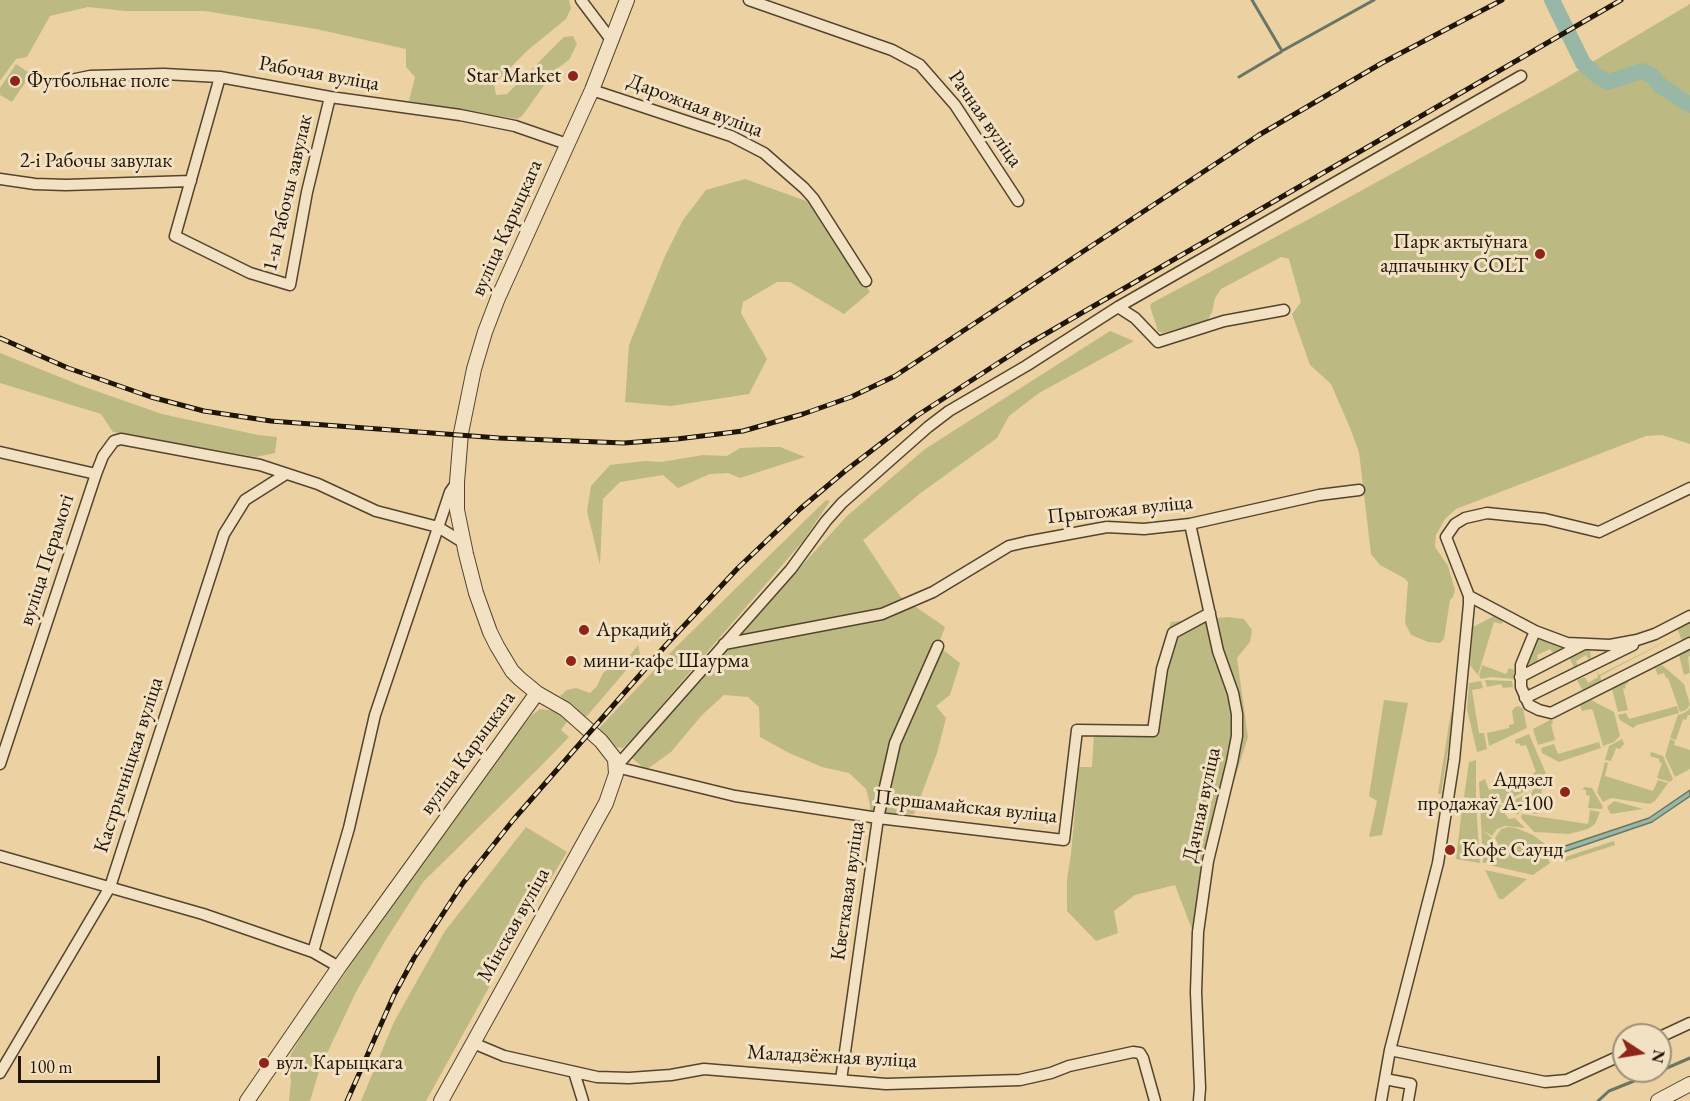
<!DOCTYPE html>
<html>
<head>
<meta charset="utf-8">
<style>
	body { margin:0 }
	#map { position:relative; width:1690px; height:1101px; overflow:hidden; background:#ecd1a2; font-family:"EB Garamond",serif }
	canvas { display:block }
	.north { position:absolute; left:1612px; top:1023px; width:60px; height:60px; box-sizing:border-box; background:#f3e1c3; border:2px solid #9e8f78; border-radius:50%; rotate:102deg; font-size:16px; font-weight:700; line-height:24px; text-align:center; color:#1f1508 }
	.north::after { content:''; display:block; margin:auto; width:21px; height:27px; background:#8f2418; clip-path:polygon(50% 0,100% 100%,50% 72%,0 100%) }
	.scale { position:absolute; left:18px; top:1056px; width:142px; height:27px; box-sizing:border-box; border:3px solid #1f1508; border-top:0; padding-left:8px; font-size:18px; line-height:21px; white-space:nowrap; color:#1f1508; -webkit-text-stroke:4px #f3e1c3; paint-order:stroke }
</style>
</head>
<body>
<div id="map">
<canvas width="1690" height="1101"></canvas>
<div class="north">N</div>
<div class="scale">100 m</div>
</div>
<script>
const ctx = document.querySelector('canvas').getContext('2d');
ctx.lineJoin = 'round';
function paint(path, color) { ctx.fillStyle = color; ctx.fill(path, 'evenodd'); }
const poly = rows => new Path2D(rows.map(r => 'M' + r).join(''));
function trace(path, color, width, dash) { ctx.strokeStyle = color; ctx.lineWidth = width; ctx.lineCap = dash ? 'butt' : 'round'; ctx.setLineDash(dash || []); ctx.stroke(path); }
function write(font, color, halo, rows, align = 'center') {
  ctx.font = font + ' "EB Garamond",serif'; ctx.lineWidth = 6; ctx.setLineDash([]); ctx.textBaseline = 'middle'; ctx.strokeStyle = halo; ctx.fillStyle = color; for (const [text, x, y, turn = 0] of rows) {
    ctx.save(); ctx.translate(x, y); ctx.rotate((+turn || 0) * Math.PI / 180); ctx.textAlign = isNaN(turn) ? turn : align; if (halo) ctx.strokeText(text, 0, 0); ctx.fillText(text, 0, 0); ctx.restore();
  }
}
const green = poly([
	[0,0,569,0,571,8,566,19,528,50,494,84,496,95,507,94,564,37,573,36,577,44,569,60,555,70,522,116,517,119,409,101,415,77,406,67,406,49,316,29,205,11,125,11,88,7,50,16,27,57,16,59,0,81],
	[1690,4,1690,444,1662,435,1646,436,1456,509,1445,519,1436,535,1435,547,1448,566,1455,590,1453,597,1450,600,1444,639,1440,643,1428,642,1411,635,1405,623,1408,582,1404,578,1380,565,1371,554,1359,452,1350,428,1331,384,1310,365,1292,314,1301,302,1289,259,1281,257,1221,289,1215,298,1212,312,1207,321,1162,333,1158,331,1150,306,1152,303,1326,210,1555,84],
	[16,64,31,74,12,102,0,95,0,88],
	[745,179,809,202,870,292,844,314,790,282,777,282,743,302,741,313,767,359,749,394,671,406,625,402,629,345,665,256,683,220,706,190],
	[1110,331,1134,341,1039,393,1009,416,997,438,922,492,863,540,900,596,945,627,938,646,960,663,950,695,936,706,946,718,937,753,914,814,890,816,870,813,870,805,866,789,849,773,822,767,787,752,760,737,759,707,748,697,724,695,702,715,671,752,646,770,632,758,744,629,847,516,925,449],
	[0,353,82,386,162,414,258,435,277,437,275,453,256,457,113,432,101,414,0,383],
	[765,447,780,447,805,457,740,478,728,473,710,474,678,488,663,475,620,482,603,499,600,565,587,511,591,486,610,465,645,461,661,462,703,455,727,456,740,448],
	[826,500,830,501,803,541,634,737,623,748,616,747,599,732,600,727,677,646],
	[1494,616,1503,621,1502,624,1494,622,1478,675,1470,665,1473,627],
	[1228,617,1244,619,1252,630,1250,642,1237,658,1248,737,1234,781,1215,815,1193,932,1175,885,1135,895,1114,911,1118,933,1096,941,1067,911,1067,879,1071,854,1079,767,1092,767,1094,733,1149,728,1152,686,1171,622],
	[1690,622,1690,639,1682,641,1677,628],
	[1678,635,1600,676,1602,682,1585,691,1582,689,1577,680,1585,677,1588,683,1598,677,1597,671,1599,675],
	[1539,639,1561,646,1561,650,1554,654,1550,649,1537,655,1538,661,1529,665,1527,662,1535,641],
	[638,645,640,654,587,716,583,716,560,696,567,690,576,688,590,693,597,686,603,673,631,654],
	[1584,649,1590,651,1591,657,1589,660,1586,655,1576,661,1578,666,1574,667,1569,657],
	[1690,649,1690,656,1688,657,1690,673,1684,675,1679,655],
	[1482,665,1506,674,1509,668,1514,670,1513,679,1491,677,1481,679,1479,676],
	[1662,665,1684,684,1690,705,1686,710,1680,712,1668,678,1666,678,1664,673,1658,675,1655,668],
	[1485,680,1512,681,1513,687,1503,688,1501,684,1487,687],
	[1481,681,1483,688,1472,690,1479,733,1484,733,1487,749,1477,752,1467,709,1469,683],
	[1628,681,1628,684,1625,685,1626,688,1623,689,1628,710,1618,712,1612,689],
	[1384,700,1408,703,1382,835,1369,837,1377,801,1369,796],
	[1591,700,1614,712,1620,736,1614,742,1603,746,1593,711,1591,709,1582,711,1580,705],
	[1519,706,1523,709,1527,728,1489,746,1487,733,1509,728,1509,725,1514,724,1512,711,1515,707],
	[1677,706,1679,713,1637,725,1633,728,1620,720,1618,715,1626,713,1629,719],
	[1690,708,1690,715,1688,715,1686,720,1683,719,1676,740,1670,738,1678,715,1686,712],
	[540,709,556,711,568,720,561,730,569,737,538,769,423,882,385,941,356,992,320,1068,310,1101,289,1101,291,1081,289,1071,291,1054,303,1033,422,864,518,732,532,715],
	[1451,712,1454,713,1441,794,1438,794],
	[1552,719,1553,723,1551,724,1555,740,1538,745,1533,729],
	[1529,734,1547,776,1539,783,1533,773,1536,772,1526,745,1521,746,1519,743,1516,744,1515,740],
	[1622,739,1624,744,1620,749,1616,748,1611,761,1605,760,1609,746],
	[1670,739,1675,741,1674,745,1690,750,1690,769,1675,777,1665,756],
	[1599,742,1601,748,1559,762,1542,753,1541,748,1554,744,1558,754],
	[1651,752,1663,756,1673,779,1670,782,1657,778,1662,763,1659,762,1659,759,1650,756],
	[1476,760,1476,799,1464,797,1469,762],
	[1605,762,1608,763,1605,776,1653,791,1658,780,1668,783,1655,801,1650,804,1611,798,1603,802,1597,792],
	[1533,777,1537,784,1504,803,1480,800,1479,782,1485,779,1489,790],
	[1548,779,1550,784,1547,784,1547,789,1542,789,1538,814,1522,812,1533,790],
	[1584,787,1592,788,1603,807,1602,809,1588,808,1590,796,1586,795,1586,790,1583,790],
	[1529,792,1518,815,1506,805],
	[1463,801,1476,802,1480,863,1456,859],
	[1614,801,1643,809,1611,814,1607,807],
	[1480,802,1501,805,1498,810,1502,805,1504,807,1503,811,1509,819,1515,818,1525,828,1505,826,1497,829,1492,836,1483,831,1492,838,1488,847,1489,856,1486,863,1483,863],
	[1590,810,1600,812,1595,824,1588,829,1569,834,1534,832,1521,818,1522,814,1588,824],
	[526,827,567,852,529,915,426,1101,361,1101,394,1022,445,931],
	[1508,827,1516,828,1533,835,1550,848,1544,849,1530,844,1544,851,1549,849,1551,858,1548,859,1550,863,1533,875,1489,865,1493,853,1497,851,1499,846,1495,838,1501,829],
	[1614,841,1615,845,1563,862,1562,858],
	[1485,870,1527,879,1503,899,1499,899]
]);
const water = poly([
	[1690,790,1690,796,1652,822,1561,853,1559,848,1649,818,1690,790]
]);
const stream = poly([
	[1252,0,1282,51,1374,0],
	[1239,77,1281,52],
	[1660,1071,1690,1058],
	[1598,1101,1609,1091,1659,1071]
]);
const river = poly([
	[1552,0,1583,63,1597,76,1608,82,1642,71,1651,75,1661,86,1690,105]
]);
const minor = poly([
	[581,0,612,41],
	[749,0,892,50,920,65,955,105,1018,201],
	[220,77,175,236,250,273,290,285,307,192,330,97],
	[61,82,90,76,164,74,220,77,330,97,460,115,515,126,567,144],
	[592,90,731,136,764,153,804,188,813,198,866,281],
	[0,179,35,184,66,185,191,181],
	[1118,307,1135,318,1158,342,1224,321,1284,310],
	[0,452,96,474],
	[1190,524,1218,651,1233,693,1237,714,1237,736,1232,762,1208,861,1198,932,1196,992,1200,1088,1199,1101],
	[1469,596,1535,631],
	[1210,613,1173,633,1162,669,1153,731,1077,730,1064,840,878,818,735,796,616,767,791,569,826,521,842,503,928,427,949,411,1026,366,1118,307,1521,76],
	[1690,616,1655,634,1637,640,1610,645,1567,643,1535,631,1521,665,1521,687,1529,705,1539,710,1551,713,1690,643],
	[724,644,882,614,933,592,1009,546,1026,542,1107,527,1144,529,1190,524,1319,495,1359,490],
	[1520,677,1584,644],
	[1525,698,1633,645],
	[0,764,96,474,103,456,114,441,121,439,260,465,318,484,376,511,438,527,464,543],
	[0,856,203,914,313,952],
	[339,967,313,952,349,828,375,715,450,492,457,482],
	[1660,1037,1690,1023],
	[473,1043,504,1056,597,1077,629,1078,671,1075,704,1069,886,1084,1020,1080,1051,1073,1069,1066,1133,1052,1140,1053,1143,1058,1155,1101],
	[1390,1050,1545,1082,1567,1080,1624,1054],
	[574,1072,583,1101],
	[0,1073,110,887,224,534,245,500,286,474],
	[1385,1079,1411,1084,1408,1101],
	[841,1080,878,818,895,743,938,646],
	[1381,1101,1390,1050,1438,863,1454,760,1469,604,1469,596,1446,537,1455,524,1465,518,1487,513,1545,519,1599,532,1690,488]
]);
const tertiary = poly([
	[247,1101,339,967,537,693],
	[441,1101,606,803,616,774,615,759,601,741,565,709,537,693,520,679,512,671,497,646,490,632,476,593,466,554,457,510,457,482,461,433,474,369,485,332,498,298,592,90,627,0],
	[1658,1101,1690,1084]
]);
const rail = poly([
	[0,338,68,368,151,397,204,411,271,421,499,438,624,443,677,439,743,431,803,414,851,397,895,376,1259,135,1382,63,1502,0],
	[347,1101,394,995,414,958,463,883,514,819,666,645,738,568,800,509,845,471,918,415,1023,347,1621,0]
]);
const markers = [
	[573,76,6,"#8f2418"],
	[15,81,6,"#8f2418"],
	[1540,254,6,"#8f2418"],
	[584,630,6,"#8f2418"],
	[571,661,6,"#8f2418"],
	[1565,792,6,"#8f2418"],
	[1450,850,6,"#8f2418"],
	[264,1063,6,"#8f2418"]
];
const streetNames = [
	["Рабочая вуліца",319,74,10],
	["Дарожная вуліца",695,106,21],
	["Рачная вуліца",985,119,55],
	["2-і Рабочы завулак",96,161],
	["1-ы Рабочы завулак",288,193,-77],
	["вуліца Карыцкага",507,228,-66],
	["Прыгожая вуліца",1120,510,-6],
	["вуліца Перамогі",47,560,-72],
	["вуліца Карыцкага",468,753,-54],
	["Кастрычніцкая вуліца",129,765,-72],
	["Дачная вуліца",1202,805,-78],
	["Першамайская вуліца",966,807,6],
	["Кветкавая вуліца",848,891,-82],
	["Мінская вуліца",514,925,-61],
	["Маладзёжная вуліца",832,1057,3]
];
const poiNames = [
	["Star Market",561,76,"right"],
	["Футбольнае поле",27,81],
	["Парк актыўнага",1528,242,"right"],
	["адпачынку COLT",1528,266,"right"],
	["Аркадий",596,630],
	["мини-кафе Шаурма",583,661],
	["Аддзел",1553,780,"right"],
	["продажаў А-100",1553,804,"right"],
	["Кофе Саунд",1462,850],
	["вул. Карыцкага",276,1063]
];
paint(green, '#bcba82');
paint(water, '#99b7a6');
trace(water, '#687667', 1.5);
trace(stream, '#687667', 3);
trace(river, '#99b7a6', 16);
trace(minor, '#52442e', 13);
trace(tertiary, '#52442e', 16);
trace(minor, '#f3e1c3', 10);
trace(tertiary, '#f3e1c3', 14);
trace(rail, '#1f1508', 5);
trace(rail, '#f3e1c3', 3, [9]);
for (const [x, y, r, color] of markers) { const dot = new Path2D(); dot.arc(x, y, r, 0, 2 * Math.PI); ctx.fillStyle = color; ctx.fill(dot); trace(dot, '#f3e1c3', 2); }
write('21px', '#1f1508', '#f3e1c3', streetNames);
write('21px', '#1f1508', '#f3e1c3', poiNames, 'left');
</script>
</body>
</html>
